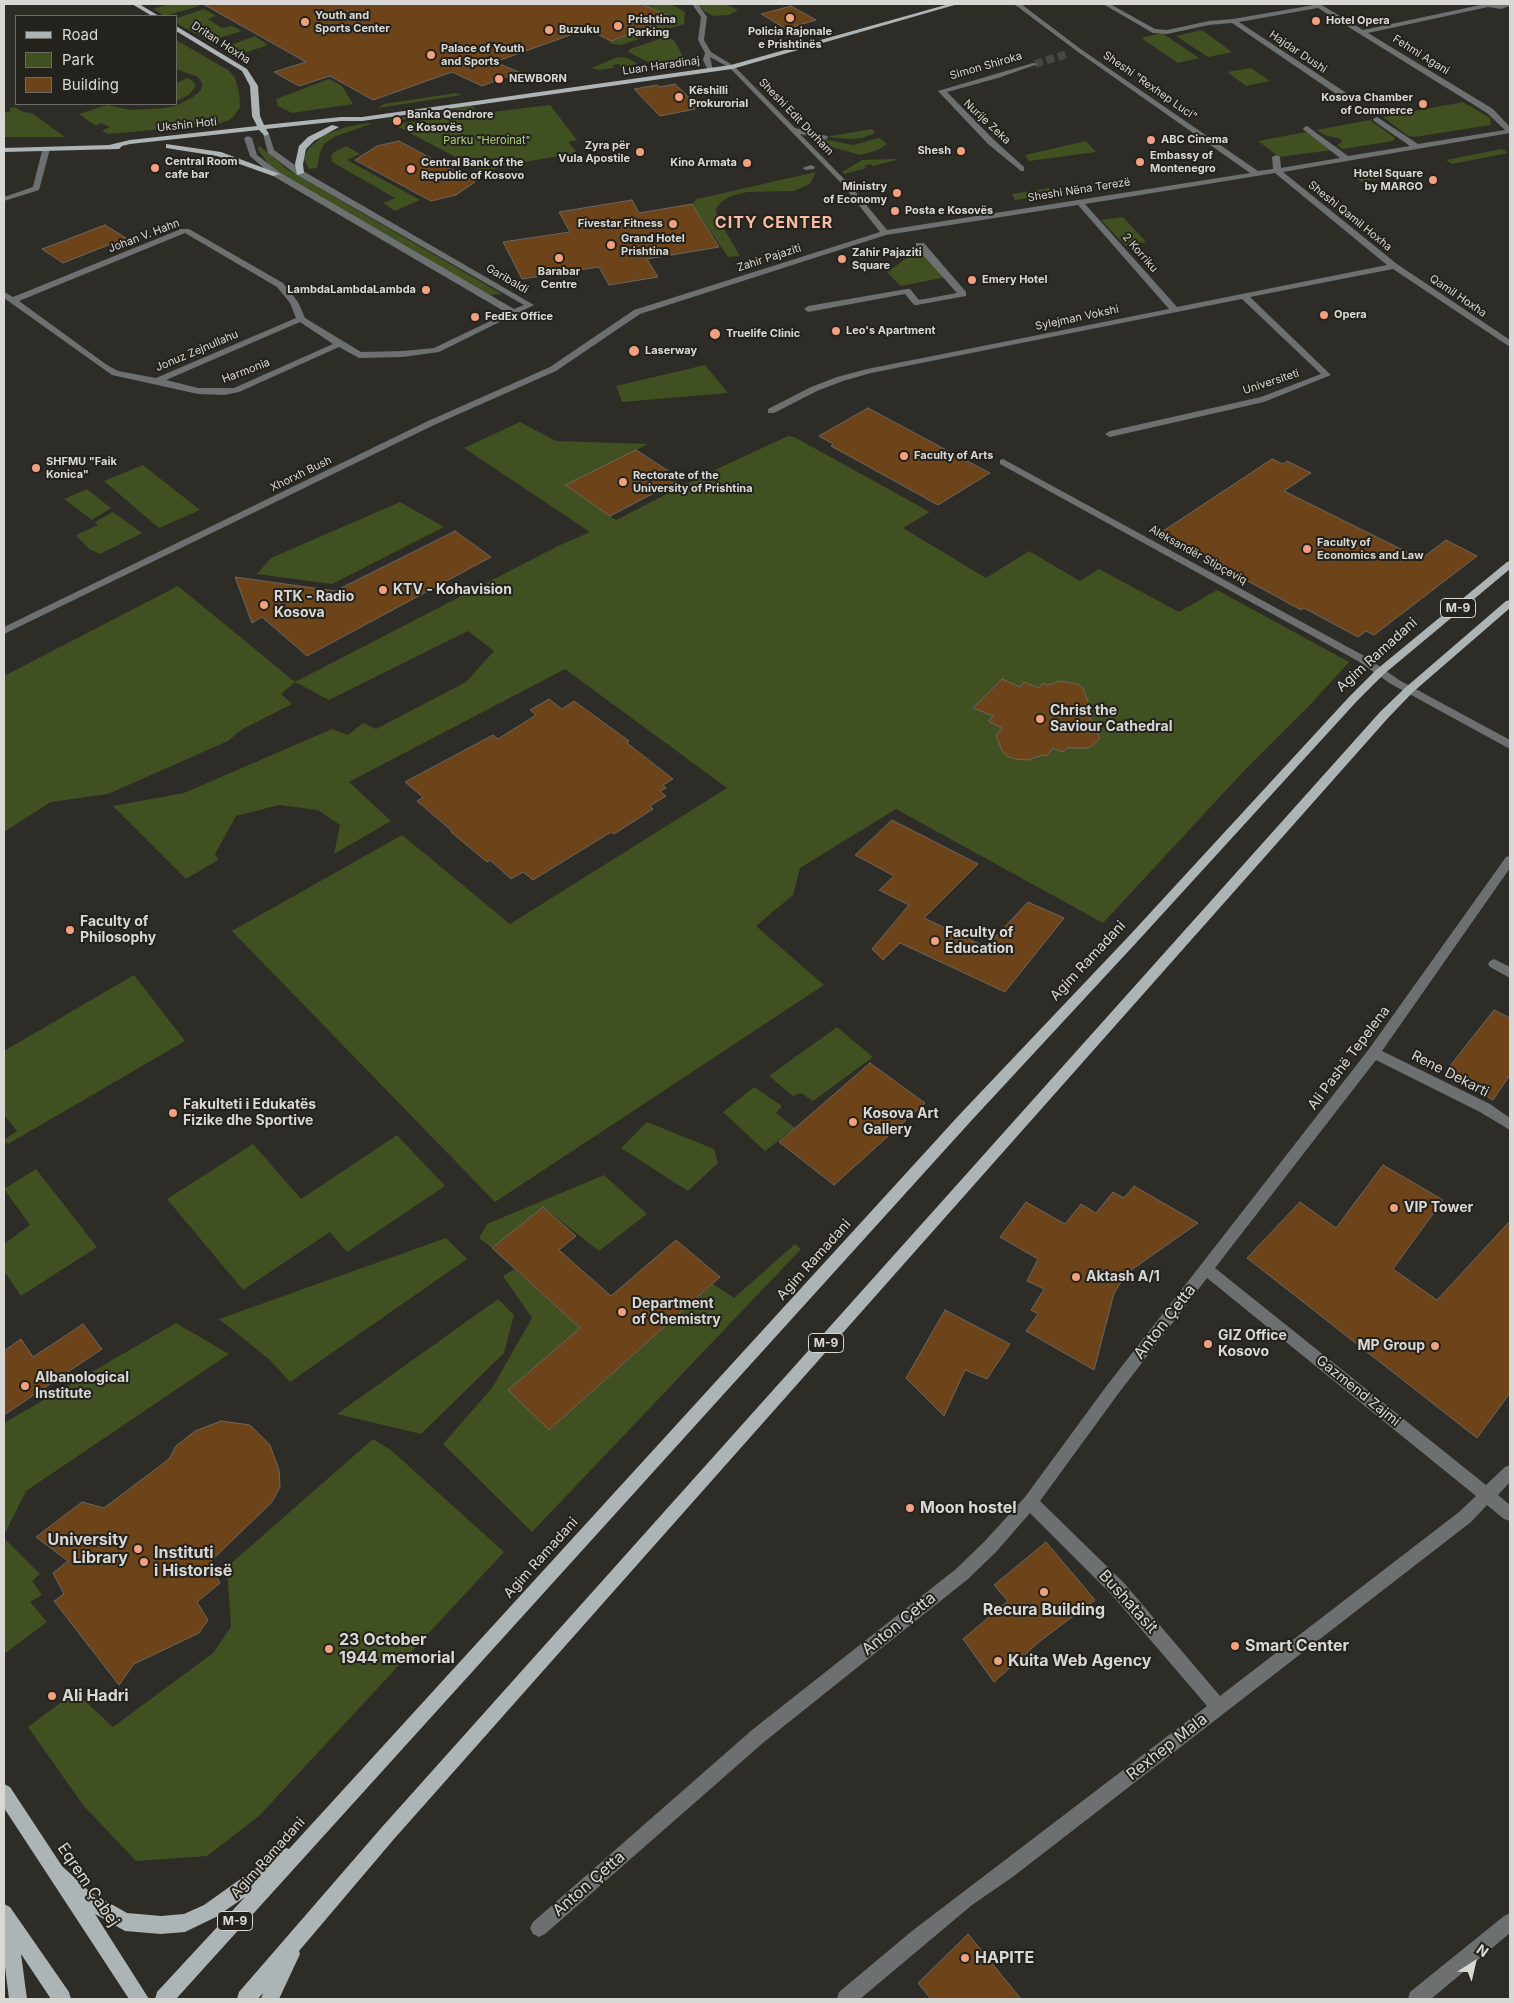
<!DOCTYPE html>
<html>
<head>
<meta charset="utf-8">
<style>
	body { margin:0 }
	#map { position:relative; width:1514px; height:2003px; overflow:hidden; background:#2e2c26; font-family:Inter,sans-serif }
	canvas { display:block }
	.frame { position:absolute; inset:0; border:5px solid #dad8d4; pointer-events:none }
	.legend { position:absolute; left:15px; top:15px; width:162px; height:90px; box-sizing:border-box; background:#24221c; border:1px solid #6d6b66; margin:0; padding:6px 9px; list-style:none; font-size:15px; color:#dad8d4 }
	.legend li { display:flex; align-items:center; gap:10px; height:25px }
	.legend b { width:25px; border:1px solid #6d6b66 }
	.north { position:absolute; left:1449px; top:1938px; width:50px; height:50px; -webkit-text-stroke:4px #24221c; paint-order:stroke; rotate:35deg; font-size:14px; font-weight:700; line-height:20px; text-align:center; color:#dad8d4 }
	.north::after { content:''; display:block; margin:auto; width:18px; height:22px; background:#dad8d4; clip-path:polygon(50% 0,100% 100%,50% 72%,0 100%) }
</style>
</head>
<body>
<div id="map">
<canvas width="1514" height="2003"></canvas>
<div class="frame"></div>
<ul class="legend">
<li><b style="height:6px;background:#acb4b6"></b>Road</li>
<li><b style="height:14px;background:#405021"></b>Park</li>
<li><b style="height:14px;background:#6d441a"></b>Building</li>
</ul>
<div class="north">N</div>
</div>
<script>
const ctx = document.querySelector('canvas').getContext('2d');
ctx.lineJoin = 'round';
function paint(path, color) { ctx.fillStyle = color; ctx.fill(path, 'evenodd'); }
const poly = rows => new Path2D(rows.map(r => 'M' + r).join(''));
function trace(path, color, width, dash) { ctx.strokeStyle = color; ctx.lineWidth = width; ctx.lineCap = dash ? 'butt' : 'round'; ctx.setLineDash(dash || []); ctx.stroke(path); }
function write(font, color, halo, rows, align = 'center') {
  ctx.font = font + ' Inter,sans-serif'; ctx.lineWidth = 4; ctx.setLineDash([]); ctx.textBaseline = 'middle'; ctx.strokeStyle = halo; ctx.fillStyle = color; for (const [text, x, y, turn = 0] of rows) {
    ctx.save(); ctx.translate(x, y); ctx.rotate((+turn || 0) * Math.PI / 180); ctx.textAlign = isNaN(turn) ? turn : align; if (halo) ctx.strokeText(text, 0, 0); ctx.fillText(text, 0, 0); ctx.restore();
  }
}
const green = poly([
	[170,4,195,4,199,6,165,16,153,9],
	[641,4,671,4,685,12,684,24,621,45,607,43,672,18],
	[697,4,726,4,738,10,729,15,714,16,705,12],
	[204,9,216,16,208,19,222,28,232,26,242,31,209,41,176,23,177,18],
	[1202,30,1232,52,1208,57,1176,36],
	[1162,33,1199,58,1178,63,1141,38],
	[255,36,268,45,235,56,223,48],
	[666,37,674,40,683,57,678,60,650,63,628,52,630,49],
	[176,40,228,70,235,78,239,92,240,107,234,116,229,120,218,124,108,134,102,131,110,127,101,123,96,126,79,114,107,105,131,110,164,108,176,106,193,97,201,90,202,83,198,77,176,69],
	[618,57,627,58,638,64,621,67,619,64,613,65,614,68,598,70,591,68],
	[1251,68,1270,81,1246,86,1227,72],
	[188,78,194,82,195,87,189,95,176,101,176,83],
	[329,79,342,86,353,104,292,113,278,106,276,99],
	[456,93,462,95,378,108,384,104],
	[1463,102,1490,118,1491,125,1414,137,1407,135,1383,117],
	[550,105,577,140,568,142,577,153,501,166,472,181,467,178,478,169,393,124],
	[472,106,475,108,473,111,394,121,387,120],
	[15,107,23,112,32,113,65,137,4,137,4,113,11,111,9,108],
	[1370,120,1395,138,1393,141,1343,149,1337,145,1342,142,1341,139,1327,136,1316,130],
	[368,123,371,124,336,136,324,144,320,152,317,168,309,169,304,159,308,149,324,135,346,127],
	[872,129,875,133,862,138,852,139,825,137],
	[1306,132,1333,150,1279,157,1258,141],
	[879,138,887,144,878,150,861,155,827,146,824,144,823,139,853,145],
	[1086,141,1096,152,1029,161,1025,155],
	[260,146,288,170,502,294,490,295,448,272,279,173,270,166,258,150,258,147],
	[346,146,360,154,347,160,420,200,395,211,383,203,395,198,332,162,331,156,334,152],
	[1502,149,1508,153,1452,164,1446,160],
	[895,159,897,160,873,166,871,164,864,166,866,168,844,174,842,172,862,160],
	[1392,170,1399,175,1361,182,1355,177],
	[816,172,810,184,794,191,747,192,731,196,721,202,716,209,717,217,740,256,728,257,692,204,697,199],
	[1049,188,1054,194,1015,200,1012,194],
	[1123,217,1146,242,1126,246,1101,220],
	[921,248,946,277,901,286,887,272],
	[705,365,728,393,622,402,616,386],
	[520,422,556,441,648,444,565,485,616,520,704,475,788,436,794,437,930,512,903,528,986,578,1029,551,1080,581,1099,569,1179,612,1217,590,1349,662,1309,706,1242,773,1103,923,896,809,800,868,793,895,756,926,824,985,495,1202,232,931,402,835,510,924,727,788,565,669,349,782,391,821,334,854,340,825,318,810,279,805,236,816,215,854,218,860,186,879,113,806,184,793,332,729,348,735,363,723,376,729,466,682,494,651,468,631,329,700,295,682,281,694,292,704,241,730,228,741,108,794,51,802,4,832,4,676,178,586,295,682,558,546,590,532,464,448],
	[143,465,200,510,159,528,104,481],
	[87,489,111,508,92,520,64,499],
	[400,502,444,527,332,584,257,574,271,558],
	[113,512,142,533,100,554,89,549,76,535,98,525,95,522],
	[134,975,185,1041,8,1144,4,1140,17,1131,4,1115,4,1051],
	[837,1027,873,1057,813,1101,801,1093,793,1096,769,1076],
	[754,1087,782,1106,776,1113,795,1128,765,1151,723,1112],
	[647,1122,714,1149,718,1163,688,1191,621,1148],
	[397,1135,445,1186,347,1252,330,1232,243,1290,167,1199,253,1144,301,1199],
	[36,1169,97,1247,21,1296,4,1271,4,1244,30,1225,4,1189],
	[604,1175,647,1214,599,1251,543,1207,492,1248,479,1238,487,1224],
	[446,1238,467,1259,290,1382,270,1360,219,1319],
	[795,1244,801,1249,532,1532,443,1444,492,1388,532,1318,503,1276,514,1269,580,1328,508,1390,549,1430,713,1284,734,1298],
	[498,1299,514,1315,504,1353,421,1434,337,1414],
	[176,1323,229,1354,26,1491,4,1535,4,1423],
	[373,1439,392,1451,504,1552,259,1816,207,1856,136,1861,83,1805,28,1727,75,1692,113,1727,213,1653,231,1627,227,1567],
	[4,1538,40,1574,32,1581,42,1595,30,1602,47,1622,4,1654]
]);
const building = poly([
	[203,4,641,4,673,18,611,41,587,29,495,62,519,72,482,86,452,72,373,100,330,76,299,86,274,72,306,62,203,4],
	[791,6,816,20,786,29,761,14,791,6],
	[675,84,700,108,660,116,634,89,657,85,660,87,675,84],
	[399,141,475,182,456,195,431,201,355,160,377,146,399,141],
	[632,200,639,213,692,204,719,247,647,259,658,277,609,285,599,267,522,279,503,242,570,232,559,212,632,200],
	[105,225,126,238,63,263,42,249,105,225],
	[868,408,950,452,990,473,938,505,831,446,833,444,819,436,868,408],
	[636,450,681,479,610,516,565,485,636,450],
	[1272,459,1283,464,1287,461,1311,473,1284,491,1421,559,1446,540,1477,556,1374,635,1366,631,1358,637,1304,608,1301,610,1160,533,1272,459],
	[455,531,491,557,307,656,262,617,252,623,235,577,335,591,455,531],
	[1002,679,1020,687,1024,682,1039,688,1043,683,1048,685,1060,681,1078,684,1083,688,1088,702,1080,712,1089,716,1100,738,1094,745,1088,748,1067,748,1063,752,1053,748,1047,756,1043,755,1028,760,1015,759,1007,756,1002,751,996,735,1002,728,988,721,993,716,973,708,1002,679],
	[549,699,562,709,574,701,629,741,627,743,673,779,663,785,666,788,660,791,666,796,650,806,653,809,614,834,611,832,533,880,523,872,511,879,490,860,487,862,451,832,452,831,417,801,423,797,405,782,493,735,498,739,536,715,530,710,549,699],
	[892,820,978,864,924,918,986,947,1028,902,1064,918,1005,992,900,943,883,960,872,949,909,905,879,890,894,876,855,855,892,820],
	[1494,1010,1510,1018,1510,1075,1493,1100,1446,1071,1494,1010],
	[870,1063,925,1103,834,1185,779,1142,870,1063],
	[1383,1165,1443,1200,1393,1269,1437,1300,1510,1221,1510,1393,1477,1438,1247,1258,1300,1202,1336,1228,1383,1165],
	[1134,1186,1198,1223,1127,1273,1114,1293,1094,1370,1026,1331,1038,1314,1031,1310,1044,1289,1027,1281,1038,1259,1000,1237,1026,1202,1065,1224,1081,1204,1096,1213,1113,1192,1124,1198,1134,1186],
	[543,1207,576,1236,559,1250,611,1296,676,1240,720,1277,549,1430,508,1390,580,1328,492,1248,543,1207],
	[945,1310,1010,1344,987,1379,965,1370,944,1416,906,1378,945,1310],
	[83,1324,102,1349,4,1415,4,1351,21,1339,33,1357,83,1324],
	[221,1421,250,1425,270,1445,279,1470,280,1487,272,1502,209,1563,220,1583,197,1602,208,1620,199,1633,134,1664,119,1685,54,1601,64,1594,53,1573,68,1561,36,1537,82,1502,104,1508,169,1459,176,1446,195,1431,221,1421],
	[1046,1542,1095,1600,1040,1641,994,1682,963,1639,1008,1601,994,1585,1046,1542],
	[968,1934,1021,1999,931,1999,918,1983,968,1934]
]);
const minorTunnel = poly([
	[1035,64,1067,54]
]);
const minor = poly([
	[692,4,698,4,707,17,704,40,711,52,734,66,795,128,827,136,828,138,824,140,800,134,849,184,887,230,1250,173,1078,52,1014,4,1021,4,1082,50,1258,171,1273,169,1272,157,1276,155,1280,157,1281,168,1340,158,1304,130,1303,128,1307,126,1348,156,1410,146,1374,121,1373,119,1377,117,1418,144,1505,130,1487,113,1318,8,1239,22,1354,98,1354,102,1348,102,1232,23,1209,25,1167,34,1153,33,1103,4,1110,4,1155,29,1167,30,1209,21,1233,19,1320,4,1363,30,1485,4,1510,4,1510,6,1501,9,1488,7,1368,33,1493,109,1510,127,1510,133,1283,172,1397,264,1510,340,1510,347,1393,269,1250,297,1331,375,1264,402,1110,437,1105,434,1110,431,1261,397,1321,374,1242,299,871,373,843,381,817,391,774,413,768,413,768,409,811,387,837,377,867,369,1169,309,1078,205,886,235,640,314,556,371,434,425,4,634,4,627,428,421,550,367,634,310,880,232,843,185,730,68,710,57,713,70,708,71,703,60,705,53,698,40,701,17,692,4],
	[1275,173,1387,265,1177,307,1085,204,1275,173],
	[1033,63,1038,64,998,78,947,92,994,140,1024,167,1024,171,1021,171,988,144,938,91,1033,63],
	[263,134,269,134,274,150,303,171,534,305,439,352,403,357,359,358,339,347,239,392,224,395,198,394,112,375,4,298,4,292,13,297,181,229,189,229,283,283,298,302,305,318,361,352,403,351,434,348,507,313,273,176,250,156,244,138,248,136,252,138,257,155,279,172,514,309,524,305,297,175,268,153,263,134],
	[185,233,277,287,290,303,296,318,156,378,118,371,107,365,19,301,185,233],
	[300,322,333,344,234,388,198,388,166,380,300,322],
	[43,147,50,149,39,190,4,201,4,197,33,187,43,147],
	[811,165,815,167,814,169,806,170,802,168,811,165],
	[916,243,924,243,966,292,966,296,917,305,914,305,905,294,808,312,804,309,808,306,907,289,910,289,919,300,957,293,916,247,916,243],
	[1003,459,1366,657,1399,680,1510,740,1510,749,1391,684,1358,661,1000,464,1000,460,1003,459],
	[1510,856,1510,868,1382,1051,1490,1104,1510,1118,1510,1130,1480,1112,1376,1060,1215,1268,1486,1485,1505,1467,1510,1465,1510,1482,1498,1495,1510,1505,1510,1521,1504,1519,1487,1505,1471,1522,1014,1876,972,1905,860,1999,837,1999,839,1992,912,1931,1207,1706,1112,1595,1030,1513,996,1552,968,1579,764,1742,545,1934,539,1937,533,1934,530,1928,533,1922,752,1730,956,1569,984,1542,1025,1497,1108,1384,1369,1049,1506,857,1510,856],
	[1207,1278,1476,1496,1459,1512,1220,1696,1124,1583,1040,1501,1118,1394,1207,1278],
	[1494,959,1510,967,1510,978,1490,967,1488,964,1490,961,1494,959],
	[1510,1913,1510,1933,1431,1999,1408,1999,1410,1992,1504,1916,1510,1913]
]);
const major = poly([
	[132,4,139,4,159,16,152,16,132,4],
	[949,4,958,4,732,69,362,121,341,121,266,129,269,134,265,136,259,130,130,144,122,146,119,149,4,152,4,148,109,145,130,140,257,126,252,116,250,86,242,71,176,31,176,26,247,69,258,86,260,116,264,125,341,117,362,117,731,65,949,4],
	[332,125,339,127,314,141,306,149,303,164,304,173,297,175,295,164,299,146,308,137,332,125],
	[166,144,221,152,280,174,273,176,217,156,166,148,166,144],
	[1510,561,1510,569,1384,674,1357,701,1136,943,971,1121,176,1999,155,1999,157,1992,245,1897,216,1917,185,1932,161,1934,125,1931,95,1914,149,1999,129,1999,4,1808,4,1784,10,1787,62,1866,90,1892,127,1913,161,1916,184,1914,204,1905,280,1851,286,1848,289,1849,961,1113,1128,937,1349,697,1376,670,1507,562,1510,561],
	[1510,600,1510,608,1413,692,1388,718,394,1839,299,1951,300,1954,279,1999,261,1999,263,1993,258,1999,237,1999,239,1992,382,1827,1380,712,1405,688,1506,601,1510,600],
	[4,1904,10,1907,69,1992,71,1999,51,1999,21,1954,27,1999,9,1999,4,1959,4,1904]
]);
const markers = [
	[790,18,5,"#f2a07f"],
	[1316,21,5,"#f2a07f"],
	[305,22,5,"#f2a07f"],
	[618,26,5,"#f2a07f"],
	[549,30,5,"#f2a07f"],
	[431,55,5,"#f2a07f"],
	[499,79,5,"#f2a07f"],
	[679,97,5,"#f2a07f"],
	[1423,104,5,"#f2a07f"],
	[397,121,5,"#f2a07f"],
	[1151,140,5,"#f2a07f"],
	[961,151,5,"#f2a07f"],
	[640,152,5,"#f2a07f"],
	[1140,162,5,"#f2a07f"],
	[747,163,5,"#f2a07f"],
	[155,168,5,"#f2a07f"],
	[411,169,5,"#f2a07f"],
	[1433,180,5,"#f2a07f"],
	[897,193,5,"#f2a07f"],
	[895,211,5,"#f2a07f"],
	[673,224,5,"#f2a07f"],
	[611,245,5,"#f2a07f"],
	[559,258,5,"#f2a07f"],
	[842,259,5,"#f2a07f"],
	[972,280,5,"#f2a07f"],
	[426,290,5,"#f2a07f"],
	[1324,315,5,"#f2a07f"],
	[475,317,5,"#f2a07f"],
	[836,331,5,"#f2a07f"],
	[715,334,6,"#f2a07f"],
	[634,351,6,"#f2a07f"],
	[904,456,5,"#f2a07f"],
	[36,468,5,"#f2a07f"],
	[623,482,5,"#f2a07f"],
	[1307,549,5,"#f2a07f"],
	[383,590,5,"#f2a07f"],
	[264,605,5,"#f2a07f"],
	[1040,719,5,"#f2a07f"],
	[70,930,5,"#f2a07f"],
	[935,941,5,"#f2a07f"],
	[173,1113,5,"#f2a07f"],
	[853,1122,5,"#f2a07f"],
	[1394,1208,5,"#f2a07f"],
	[1076,1277,5,"#f2a07f"],
	[622,1312,5,"#f2a07f"],
	[1208,1344,5,"#f2a07f"],
	[1435,1346,5,"#f2a07f"],
	[25,1386,5,"#f2a07f"],
	[910,1508,5,"#f2a07f"],
	[138,1549,5,"#f2a07f"],
	[144,1562,5,"#f2a07f"],
	[1044,1592,5,"#f2a07f"],
	[1235,1646,5,"#f2a07f"],
	[329,1649,5,"#f2a07f"],
	[998,1661,5,"#f2a07f"],
	[52,1696,5,"#f2a07f"],
	[965,1958,5,"#f2a07f"]
];
const farPoinames = [
	["Youth and",315,16],
	["Sports Center",315,29],
	["Prishtina",628,20],
	["Parking",628,33],
	["Hotel Opera",1326,21],
	["Buzuku",559,30],
	["Policia Rajonale",790,32,"center"],
	["e Prishtinës",790,45,"center"],
	["Palace of Youth",441,49],
	["and Sports",441,62],
	["NEWBORN",509,79],
	["Këshilli",689,91],
	["Prokurorial",689,104],
	["Kosova Chamber",1413,98,"right"],
	["of Commerce",1413,111,"right"],
	["Banka Qendrore",407,115],
	["e Kosovës",407,128],
	["ABC Cinema",1161,140],
	["Zyra për",630,146,"right"],
	["Vula Apostile",630,159,"right"],
	["Shesh",951,151,"right"],
	["Embassy of",1150,156],
	["Montenegro",1150,169],
	["Central Room",165,162],
	["cafe bar",165,175],
	["Central Bank of the",421,163],
	["Republic of Kosovo",421,176],
	["Kino Armata",737,163,"right"],
	["Hotel Square",1423,174,"right"],
	["by MARGO",1423,187,"right"],
	["Ministry",887,187,"right"],
	["of Economy",887,200,"right"],
	["Posta e Kosovës",905,211],
	["Fivestar Fitness",663,224,"right"],
	["Grand Hotel",621,239],
	["Prishtina",621,252],
	["Zahir Pajaziti",852,253],
	["Square",852,266],
	["Barabar",559,272,"center"],
	["Centre",559,285,"center"],
	["Emery Hotel",982,280],
	["LambdaLambdaLambda",416,290,"right"],
	["Opera",1334,315],
	["FedEx Office",485,317],
	["Leo's Apartment",846,331],
	["Truelife Clinic",726,334],
	["Laserway",645,351],
	["Faculty of Arts",914,456],
	["SHFMU \"Faik",46,462],
	["Konica\"",46,475],
	["Rectorate of the",633,476],
	["University of Prishtina",633,489],
	["Faculty of",1317,543],
	["Economics and Law",1317,556]
];
const farStreetnames = [
	["Dritan Hoxha",221,43,33],
	["Hajdar Dushi",1298,52,34],
	["Fehmi Agani",1421,55,32],
	["Luan Haradinaj",661,66,-8],
	["Simon Shiroka",986,66,-16],
	["Sheshi \"Rexhep Luci\"",1150,86,35],
	["Sheshi Edit Durham",796,117,46],
	["Nurije Zeka",987,122,43],
	["Ukshin Hoti",187,125,-6],
	["Sheshi Nëna Terezë",1079,190,-9],
	["Sheshi Qamil Hoxha",1350,216,39],
	["Johan V. Hahn",144,236,-21],
	["2 Korriku",1140,253,49],
	["Zahir Pajaziti",769,258,-18],
	["Garibaldi",507,279,30],
	["Qamil Hoxha",1458,296,34],
	["Sylejman Vokshi",1077,318,-12],
	["Jonuz Zejnullahu",197,351,-23],
	["Harmonia",246,371,-21],
	["Universiteti",1271,382,-18],
	["Xhorxh Bush",301,474,-26],
	["Aleksandër Stipçeviq",1198,555,29]
];
const farParknames = [
	["Parku \"Heroinat\"",487,141]
];
const shields = [
	[1458,608,35],
	[826,1343,35],
	[235,1921,35]
];
const shieldNames = [
	["M-9",1458,608],
	["M-9",826,1343],
	["M-9",235,1921]
];
const poiNames = [
	["KTV - Kohavision",393,590],
	["RTK - Radio",274,597],
	["Kosova",274,613],
	["Christ the",1050,711],
	["Saviour Cathedral",1050,727],
	["Faculty of",80,922],
	["Philosophy",80,938],
	["Faculty of",945,933],
	["Education",945,949],
	["Fakulteti i Edukatës",183,1105],
	["Fizike dhe Sportive",183,1121],
	["Kosova Art",863,1114],
	["Gallery",863,1130],
	["VIP Tower",1404,1208],
	["Aktash A/1",1086,1277],
	["Department",632,1304],
	["of Chemistry",632,1320],
	["GIZ Office",1218,1336],
	["Kosovo",1218,1352],
	["MP Group",1425,1346,"right"],
	["Albanological",35,1378],
	["Institute",35,1394]
];
const streetNames = [
	["Agim Ramadani",1377,655,-42],
	["Agim Ramadani",1088,961,-47],
	["Ali Pashë Tepelena",1349,1058,-53],
	["Rene Dekarti",1450,1074,27],
	["Agim Ramadani",814,1260,-48],
	["Gazmend Zajmi",1358,1391,39],
	["Agim Ramadani",541,1558,-48],
	["Agim Ramadani",268,1858,-48]
];
const farDistrictnames = [
	["CITY CENTER",774,223]
];
const nearStreetnames = [
	["Anton Çetta",1165,1322,-52],
	["Bushatasit",1128,1602,48],
	["Anton Çetta",899,1624,-39],
	["Rexhep Mala",1167,1747,-38],
	["Anton Çetta",589,1884,-41],
	["Eqrem Çabej",88,1885,56]
];
const nearPoinames = [
	["Moon hostel",920,1508],
	["University",128,1540,"right"],
	["Library",128,1558,"right"],
	["Instituti",154,1553],
	["i Historisë",154,1571],
	["Recura Building",1044,1610,"center"],
	["23 October",339,1640],
	["1944 memorial",339,1658],
	["Smart Center",1245,1646],
	["Kuita Web Agency",1008,1661],
	["Ali Hadri",62,1696],
	["HAPITE",975,1958]
];
paint(green, '#405021');
paint(building, '#6d441a');
trace(building, '#6c6661', 1);
trace(minorTunnel, '#484640', 8, [8, 4]);
paint(minor, '#6c7071');
paint(major, '#acb4b6');
for (const [x, y, r, color] of markers) { const dot = new Path2D(); dot.arc(x, y, r, 0, 2 * Math.PI); ctx.fillStyle = color; ctx.fill(dot); trace(dot, '#24221c', 2); }
write('bold 11px', '#dad8d4', '#24221c', farPoinames, 'left');
write('11px', '#dad8d4', '#24221c', farStreetnames);
write('11px', '#b4d181', '#24221c', farParknames);
for (const [x, y, w] of shields) { const box = new Path2D(); box.roundRect(x - w / 2, y - 9.5, w, 19, 4); ctx.fillStyle = '#24221c'; ctx.fill(box); trace(box, '#dad8d4', 1); }
write('bold 12px', '#dad8d4', null, shieldNames);
write('bold 14px', '#dad8d4', '#24221c', poiNames, 'left');
write('14px', '#dad8d4', '#24221c', streetNames);
ctx.letterSpacing = '1px';
write('bold 16px', '#fbbca3', '#24221c', farDistrictnames);
ctx.letterSpacing = '0px';
write('16px', '#dad8d4', '#24221c', nearStreetnames);
write('bold 16px', '#dad8d4', '#24221c', nearPoinames, 'left');
</script>
</body>
</html>
